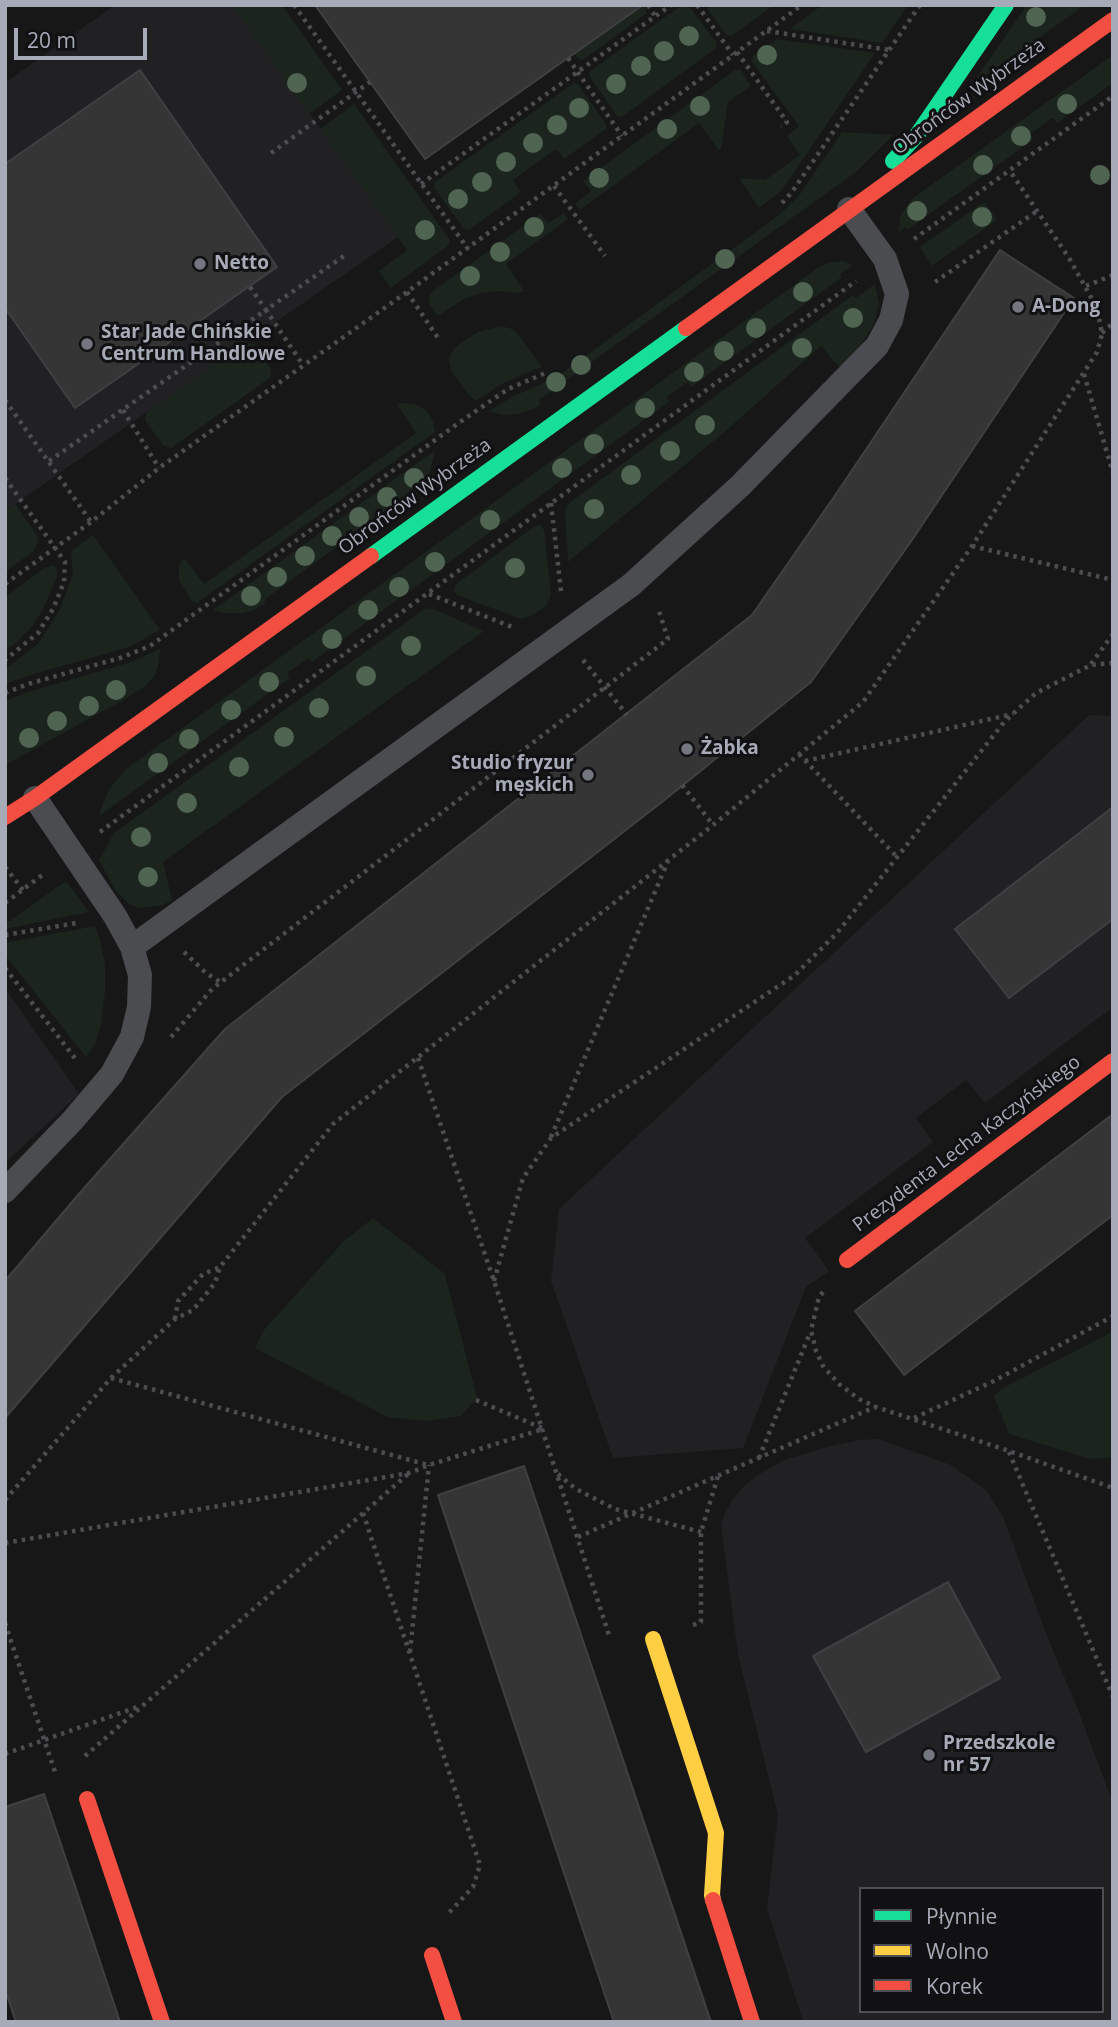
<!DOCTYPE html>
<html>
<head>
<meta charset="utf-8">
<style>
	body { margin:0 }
	#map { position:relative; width:1118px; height:2027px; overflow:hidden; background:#171717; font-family:"Open Sans",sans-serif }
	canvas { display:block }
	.frame { position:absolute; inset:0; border:7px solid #a7abb8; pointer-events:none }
	.legend { position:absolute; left:859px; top:1887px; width:245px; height:126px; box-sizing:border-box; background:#111113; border:2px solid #4d4f55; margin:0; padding:9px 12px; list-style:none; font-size:21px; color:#a7abb8 }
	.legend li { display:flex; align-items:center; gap:14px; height:35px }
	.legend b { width:35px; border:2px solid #4d4f55 }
	.scale { position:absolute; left:14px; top:28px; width:133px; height:32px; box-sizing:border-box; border:4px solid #a7abb8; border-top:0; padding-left:9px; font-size:21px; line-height:24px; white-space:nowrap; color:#a7abb8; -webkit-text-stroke:5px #111113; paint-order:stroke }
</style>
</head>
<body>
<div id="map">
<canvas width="1118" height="2027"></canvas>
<div class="frame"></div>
<ul class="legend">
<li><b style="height:9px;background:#16e098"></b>Płynnie</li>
<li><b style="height:9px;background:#ffcf43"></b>Wolno</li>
<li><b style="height:9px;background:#f24e42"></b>Korek</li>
</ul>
<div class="scale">20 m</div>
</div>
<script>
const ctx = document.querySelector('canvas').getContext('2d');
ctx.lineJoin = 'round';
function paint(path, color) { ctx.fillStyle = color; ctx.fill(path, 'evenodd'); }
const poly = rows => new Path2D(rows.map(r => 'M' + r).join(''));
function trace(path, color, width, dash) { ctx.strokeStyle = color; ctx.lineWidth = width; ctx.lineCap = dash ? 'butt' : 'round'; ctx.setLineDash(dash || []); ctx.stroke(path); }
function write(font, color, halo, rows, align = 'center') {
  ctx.font = font + ' "Open Sans",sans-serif'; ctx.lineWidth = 6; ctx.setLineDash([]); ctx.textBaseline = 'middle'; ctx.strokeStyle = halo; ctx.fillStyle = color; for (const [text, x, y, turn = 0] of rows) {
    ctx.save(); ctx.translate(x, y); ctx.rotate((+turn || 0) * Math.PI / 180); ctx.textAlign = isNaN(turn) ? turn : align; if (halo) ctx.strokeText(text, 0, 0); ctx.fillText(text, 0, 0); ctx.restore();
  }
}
const built = poly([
	[115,5,232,5,398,237,5,511,5,83],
	[1089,715,1113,716,1113,1007,985,1103,966,1080,916,1118,933,1142,805,1238,829,1271,806,1287,743,1448,613,1458,551,1281,559,1209],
	[5,988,79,1094,5,1163],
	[878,1439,951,1465,987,1491,1003,1517,1051,1646,1077,1707,1113,1803,1113,2022,805,2022,802,2018,767,1909,778,1815,738,1655,721,1524,725,1513,733,1499,744,1486,758,1475,784,1460,830,1446,860,1440],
	[861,1889,1102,1889,1102,2011,861,2011]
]);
const green = poly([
	[232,5,282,5,342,90,309,114],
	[615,5,644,5,646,9,646,14,583,60,578,59,574,54,624,19],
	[682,5,689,6,716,42,716,48,622,117,617,116,590,77,590,71],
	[705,5,774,5,732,36,726,35],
	[822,5,908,5,882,43,790,29],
	[1027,5,1085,5,970,87],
	[777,39,875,53,786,184,779,193,759,208,741,181,741,178,765,180,800,155,787,136,799,126,752,62,753,56],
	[1113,55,1113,83,1057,123,1052,118,1030,134,1033,140,908,229,905,227,898,233,901,214,913,198],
	[735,70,741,70,751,86,728,102,721,149,718,149,699,123,580,210,575,204,591,191,583,181],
	[574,83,578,84,606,124,606,129,564,159,556,149,513,180,521,192,469,230,464,229,434,188,435,182],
	[354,104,449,239,449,245,391,288,379,271,407,250,320,129],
	[842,132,893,135,856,172,539,400,541,404,536,408,517,414,503,415,489,411,512,397,558,376,779,215,798,197],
	[984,202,997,220,932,266,920,247],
	[564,213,568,219,506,264,524,291,518,293,497,291,480,293,462,300,438,316,430,305,428,298,433,291,540,214,548,223],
	[843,261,853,265,840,274,842,277,691,387,688,382,667,397,669,402,312,662,308,658,287,673,290,678,99,816,103,803,110,788,126,769,819,267,829,263],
	[875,284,879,303,874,324,858,349,839,367,821,346,728,429,568,562,565,510,569,503,853,295,856,298],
	[501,326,512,329,518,334,542,367,505,382,476,401,468,394,451,371,449,361,451,353,458,345,478,332],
	[245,343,254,344,271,369,270,378,171,448,163,445,145,420,147,412],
	[402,403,415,404,427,411,433,421,435,432,197,603,191,600,179,580,179,565,184,558,204,584,416,433,397,404],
	[435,450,430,473,426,482,417,494,414,490,264,600,266,603,252,611,243,613,224,613,213,610],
	[15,504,37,535,38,541,34,551,5,572,5,511],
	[540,525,544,530,551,594,547,605,533,615,521,619,457,595,454,590,456,584,535,526],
	[93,535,160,630,129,647,27,676,5,684,5,669,39,643,60,609,73,574,71,551],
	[53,565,57,569,57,577,43,609,32,627,17,642,5,651,5,597,46,567],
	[426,608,433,609,484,631,163,862,172,900,163,905,140,908,129,904,115,890,99,860,114,833],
	[160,649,159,662,155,675,144,687,120,702,5,765,5,701,31,691,128,663],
	[66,881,89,912,5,929,5,924],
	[95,926,100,940,105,963,105,992,101,1025,95,1044,86,1057,5,955,5,943],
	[373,1218,445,1274,477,1398,461,1416,427,1421,388,1417,255,1348,264,1330,344,1241],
	[1112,1332,1113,1457,1090,1459,1009,1434,994,1397,1001,1389]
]);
const building = poly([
	[315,5,643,5,425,159,315,5],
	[140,70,277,267,75,408,5,308,5,164,140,70],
	[1000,250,1074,298,910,543,811,682,662,802,282,1097,5,1418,5,1281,78,1195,225,1029,752,615,836,494,1000,250],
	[1113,807,1113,919,1009,998,955,929,1113,807],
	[1113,1114,1113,1215,904,1375,855,1311,1113,1114],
	[524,1466,600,1691,711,2022,614,2022,567,1882,438,1495,524,1466],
	[948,1582,1000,1678,866,1752,813,1656,948,1582],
	[44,1794,77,1892,120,2022,16,2022,5,1989,5,1807,44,1794]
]);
const path = poly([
	[294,5,468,249],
	[648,5,655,16],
	[697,5,733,55],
	[767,31,890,50],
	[737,52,787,122,781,127],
	[568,58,622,136],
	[271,153,370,82],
	[421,184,671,5],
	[554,186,605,256],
	[782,203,792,192,920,5],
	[914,239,1113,96],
	[935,282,1037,211],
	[1086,286,1113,275],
	[250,287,266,310,344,256],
	[407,292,438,338],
	[1102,333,1113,323],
	[1084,374,1113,473],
	[5,400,91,522],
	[123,410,159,468],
	[49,461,266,310,303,365],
	[5,478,65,562,64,582,53,609,38,633,5,660],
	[551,503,561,591],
	[972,546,1113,580],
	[5,584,91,522,159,468,407,292,802,5],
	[429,594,512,627],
	[583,660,627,715],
	[1091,664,1113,634],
	[5,693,28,684,120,658,150,646,460,422,508,389,548,372],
	[799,754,897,857],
	[805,761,1013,714],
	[682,785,713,825],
	[100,832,856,281],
	[5,867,23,890],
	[5,903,45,873],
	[5,935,77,923],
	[184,952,206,973,220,982],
	[5,968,78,1062],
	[171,1037,212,989,668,639,658,608],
	[418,1058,494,1281,609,1635],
	[551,1137,668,861],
	[494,1281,523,1178,551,1138,795,975,837,933,1005,721,1036,693,1091,665,1113,663],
	[823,1292,819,1297,811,1330,816,1351,823,1366,839,1384,859,1399,876,1407,1009,1451,1113,1488],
	[175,1319,178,1301,203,1274,220,1267],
	[111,1378,428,1465],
	[476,1400,542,1428],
	[914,1418,994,1381,1113,1316],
	[1009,1452,1113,1697],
	[759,1458,810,1333],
	[558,1474,576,1489,615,1509,701,1532],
	[5,1500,111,1378,175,1319,193,1310,215,1283,220,1267,333,1124,713,825,863,702,972,546,1097,352,1102,334,1097,308,1069,258,1010,171],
	[363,1513,480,1865,473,1887,446,1916],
	[578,1537,875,1407],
	[5,1543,409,1473,429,1465,543,1429],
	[5,1623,55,1772],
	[693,1625,701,1622,701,1532,718,1476],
	[410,1652,429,1465],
	[5,1754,140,1706],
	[85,1756,408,1474]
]);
const lane = poly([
	[132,947,631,585,740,486,877,346,891,320,897,294,885,259,849,209],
	[5,1191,73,1120,112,1074,132,1037,139,1007,140,975,132,947,115,916,35,798]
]);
const fast = poly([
	[893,161,917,135,1006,5],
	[371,556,686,328]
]);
const slow = poly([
	[653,1639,716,1833,712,1895,713,1900]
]);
const jam = poly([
	[686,328,1113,20],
	[5,817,35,798,371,556],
	[847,1260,1113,1061],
	[87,1799,162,2022],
	[713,1900,752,2022],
	[432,1955,454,2022]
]);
const trees = [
	[1036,17],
	[689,36],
	[664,51],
	[767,55],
	[641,66],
	[297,83],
	[616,84],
	[1067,104],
	[700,106],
	[579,108],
	[557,125],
	[667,129],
	[1021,136],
	[533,143],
	[506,162],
	[983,165],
	[1100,175],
	[599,178],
	[482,182],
	[458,199],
	[917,211],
	[982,217],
	[534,227],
	[425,230],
	[500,252],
	[725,259],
	[470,276],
	[803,292],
	[853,318],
	[756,328],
	[802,348],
	[724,351],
	[581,365],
	[694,372],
	[556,382],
	[645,408],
	[705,425],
	[594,444],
	[670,451],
	[562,468],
	[631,475],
	[414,478],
	[387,497],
	[594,509],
	[359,517],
	[490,520],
	[332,536],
	[305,556],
	[435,562],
	[515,568],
	[277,577],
	[399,587],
	[251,596],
	[368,610],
	[332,639],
	[411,646],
	[366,676],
	[269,682],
	[116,690],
	[89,706],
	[319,708],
	[231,710],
	[57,721],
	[284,737],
	[29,738],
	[189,739],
	[158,763],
	[239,767],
	[187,803],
	[141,837],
	[148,877]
];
const markers = [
	[200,264,7,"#757780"],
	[1018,307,7,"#757780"],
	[87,344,7,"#757780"],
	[687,749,7,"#757780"],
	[588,775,7,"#757780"],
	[929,1755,7,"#757780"]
];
const streetNames = [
	["Obrońców Wybrzeża",969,97,-36],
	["Obrońców Wybrzeża",415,497,-36],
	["Prezydenta Lecha Kaczyńskiego",967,1144,-37]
];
const poiNames = [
	["Netto",214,264],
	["A-Dong",1032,307],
	["Star Jade Chińskie",101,333],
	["Centrum Handlowe",101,355],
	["Żabka",701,749],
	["Studio fryzur",574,764,"right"],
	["męskich",574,786,"right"],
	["Przedszkole",943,1744],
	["nr 57",943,1766]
];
paint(built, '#212023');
paint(green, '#1c241e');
paint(building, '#353536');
trace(building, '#3f4043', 2);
trace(path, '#4d4d51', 4.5, [3.5, 5]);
trace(lane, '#4a4c50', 24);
trace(fast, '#16e098', 16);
trace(slow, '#ffcf43', 16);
trace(jam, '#f24e42', 16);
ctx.fillStyle = '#4f6552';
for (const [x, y] of trees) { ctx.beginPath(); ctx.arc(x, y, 10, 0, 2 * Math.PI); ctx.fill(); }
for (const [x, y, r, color] of markers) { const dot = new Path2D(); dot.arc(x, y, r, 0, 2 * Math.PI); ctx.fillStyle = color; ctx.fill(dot); trace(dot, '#111113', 2.5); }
write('19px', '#a7abb8', '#111113', streetNames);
write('bold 19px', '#a7abb8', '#111113', poiNames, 'left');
</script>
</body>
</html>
